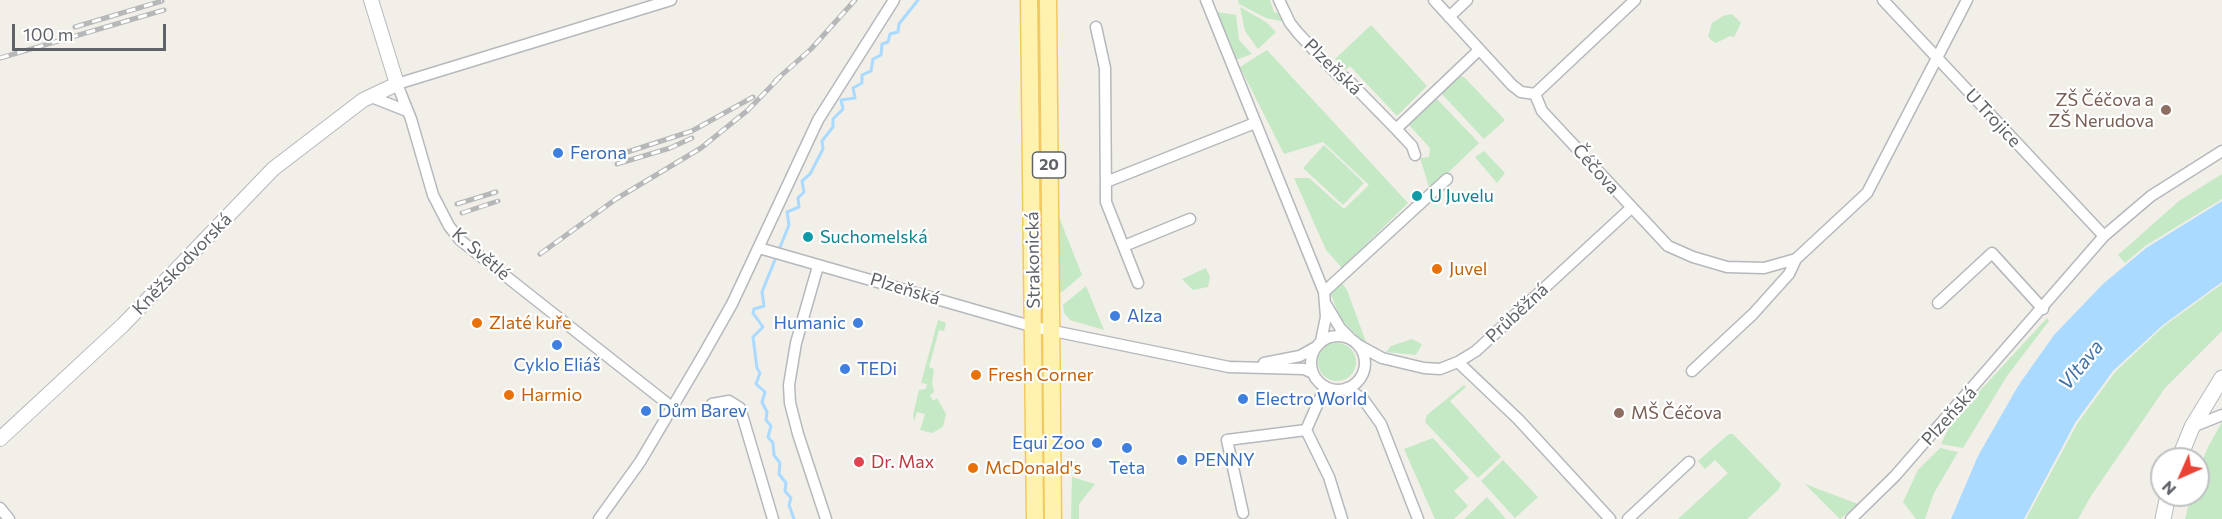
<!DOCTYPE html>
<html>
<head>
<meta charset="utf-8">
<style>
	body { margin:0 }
	#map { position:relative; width:2222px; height:519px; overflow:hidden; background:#f1efe8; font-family:Commissioner,sans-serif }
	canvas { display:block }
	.north { position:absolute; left:2150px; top:447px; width:60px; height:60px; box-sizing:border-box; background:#fff; border:2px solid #bfc1c3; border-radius:50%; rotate:225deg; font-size:16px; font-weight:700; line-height:24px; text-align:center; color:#5f6368 }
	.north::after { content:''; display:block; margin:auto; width:21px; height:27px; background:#ea4335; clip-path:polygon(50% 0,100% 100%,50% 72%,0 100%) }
	.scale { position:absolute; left:12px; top:24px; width:154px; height:27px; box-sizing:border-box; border:3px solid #5f6368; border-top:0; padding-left:8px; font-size:18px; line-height:21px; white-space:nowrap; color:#5f6368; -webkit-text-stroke:4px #fff; paint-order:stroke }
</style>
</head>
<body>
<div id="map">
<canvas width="2222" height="519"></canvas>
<div class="north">N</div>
<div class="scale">100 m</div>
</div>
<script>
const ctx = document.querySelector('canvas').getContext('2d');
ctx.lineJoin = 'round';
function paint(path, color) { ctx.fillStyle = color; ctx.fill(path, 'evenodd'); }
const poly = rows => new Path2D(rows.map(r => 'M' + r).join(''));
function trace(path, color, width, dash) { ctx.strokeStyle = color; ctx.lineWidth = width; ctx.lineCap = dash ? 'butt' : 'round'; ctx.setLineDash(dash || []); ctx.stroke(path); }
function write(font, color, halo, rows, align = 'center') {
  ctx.font = font + ' Commissioner,sans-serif'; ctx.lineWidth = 4.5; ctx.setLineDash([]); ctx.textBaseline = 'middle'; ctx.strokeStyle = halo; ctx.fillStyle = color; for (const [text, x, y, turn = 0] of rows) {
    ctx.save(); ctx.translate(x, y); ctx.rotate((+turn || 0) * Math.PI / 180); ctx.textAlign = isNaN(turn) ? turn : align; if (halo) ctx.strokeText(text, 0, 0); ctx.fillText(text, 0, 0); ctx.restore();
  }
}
const green = poly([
	[1238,0,1270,0,1274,12,1282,14,1285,22,1266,18,1239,4],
	[1240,7,1266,22,1276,32,1258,49,1245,31],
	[1217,12,1236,15,1239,40,1252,54,1236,60],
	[1732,14,1741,23,1734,37,1730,36,1716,43,1711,40,1708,36,1712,23,1723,16],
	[1371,25,1427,86,1397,116,1350,66,1345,70,1335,59],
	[1267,50,1408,203,1342,268,1326,250,1294,178,1309,178,1344,209,1369,185,1323,142,1284,154,1240,67],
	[1457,76,1464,77,1505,120,1484,139,1440,92],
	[1436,98,1479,143,1430,190,1420,158,1429,157,1430,148,1409,125],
	[1324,145,1364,183,1343,205,1303,168],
	[1484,151,1505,173,1497,183,1475,157],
	[2222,174,2222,199,2145,246,2125,263,2118,255,2179,201],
	[1057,212,1082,275,1062,292,1058,292],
	[1206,268,1210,277,1208,287,1193,290,1182,279],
	[1341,282,1347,290,1366,342,1380,351,1368,347,1340,318,1330,292],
	[2222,284,2222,331,2165,388,2091,496,2078,519,2026,519,2077,424,2115,372,2164,326],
	[1086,286,1104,330,1070,320,1064,313,1063,305],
	[2047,318,2049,321,2007,376,1963,448,1941,444,1952,421],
	[938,320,946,323,944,331,939,330,929,367,934,369,932,383,934,392,930,395,933,401,937,398,946,414,943,427,932,433,920,430,925,414,917,412,914,421,913,415,919,390,926,389,927,384,921,383],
	[1412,339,1422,344,1416,355,1386,352,1391,346],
	'1318 362a19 19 0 1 1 38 0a19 19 0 1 1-38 0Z',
	[1464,385,1466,387,1450,401,1501,457,1478,478,1425,422,1427,415],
	[2222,422,2222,519,2185,519,2191,495,2198,495,2198,471,2208,447],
	[1729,434,1733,434,1781,484,1779,489,1747,519,1678,519,1728,473,1715,460,1705,469,1698,461],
	[1433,438,1469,478,1454,491,1468,506,1454,519,1435,519,1404,449],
	[1940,448,1958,452,1934,493,1925,519,1916,519,1903,502,1918,470],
	[1503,460,1538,497,1515,518,1481,481],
	[1072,477,1095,484,1079,504,1079,519,1071,519],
	[1805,484,1858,504,1840,519],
	[1487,497,1506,519,1464,519]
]);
const water = poly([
	[2222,201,2222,282,2163,325,2113,371,2075,423,2024,519,1951,519,1978,456,2018,386,2054,335,2103,284,2146,248]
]);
const stream = poly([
	[794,519,789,505,791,498,785,491,786,483,779,474,780,463,774,455,773,443,768,437,771,426,766,420,767,412,762,402,765,392,756,384,760,373,757,368,753,337,763,327,753,313,754,309,764,306,762,292,789,225,787,212,799,207,798,198,804,192,802,181,810,174,823,149,822,141,833,127,833,119,843,109,841,100,855,98,853,88,862,83,862,75,871,71,873,59,881,55,882,44,888,42,890,34,898,32,899,24,918,0]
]);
const minor = poly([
	[671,0,397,84,411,119,433,195,449,226,460,240,673,408],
	[1206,0,1324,292,1326,317,1321,341],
	[1279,0,1290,23,1298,33,1327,64,1341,78,1346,78,1396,129,1479,50],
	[1434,0,1512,85,1521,92,1535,94,1542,111,1668,246,1693,257,1727,267,1764,268,1796,259,1867,193,1967,0],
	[1883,0,2104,236],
	[1449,17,1467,0],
	[1096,27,1105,68,1106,202,1138,283],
	[1535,94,1635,0],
	[369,96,407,111],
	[1396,129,1412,146,1415,155],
	[1106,182,1255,123],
	[1124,246,1190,219],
	[759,248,1034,327,1229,367,1304,369,1313,373],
	[818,266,796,343,789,385,790,403,798,434,826,519],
	[1324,292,1447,179],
	[1938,303,1992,253,2043,309],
	[1327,306,1340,328,1349,337],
	'1311 363a27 27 0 1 1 54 0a27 27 0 1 1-54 0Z',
	[1360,346,1382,358,1424,368,1440,369,1458,362,1476,351,1631,208],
	[1458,362,1518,419,1610,519],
	[1264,363,1300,356,1316,347],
	[1692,371,1753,314,1789,274,1796,259],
	[1347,388,1363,399,1381,424,1418,519],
	[712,404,729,401,740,408,773,519],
	[2192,427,2222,415],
	[1306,430,1329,477,1342,519],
	[1306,430,1325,387],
	[0,508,9,519],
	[1243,513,1227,440,1306,430],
	[599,519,640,462,702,357,732,304,818,120,894,0],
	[1628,519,1689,462],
	[1851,519,1895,476,2104,236,2151,196,2222,151]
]);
const tertiary = poly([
	[0,439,123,325,273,169,363,100,397,84,371,0]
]);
const secondary = poly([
	[2179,459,2192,427,2222,378],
	[2163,519,2168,495]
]);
const primary = poly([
	[1029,0,1035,519],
	[1048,0,1053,519]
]);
const rail = poly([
	[75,27,162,1],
	[0,58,164,10],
	[775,81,811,49,855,0],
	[615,156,692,131,753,97],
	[617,164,670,148,692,138],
	[457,204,496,192],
	[462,213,498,201],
	[540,254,616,199,701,148,748,110,780,77]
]);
const markers = [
	[2166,110,6,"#8d6e63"],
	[558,153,6,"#3f7fe0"],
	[1417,196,6,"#0f9aa8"],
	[808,237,6,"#0f9aa8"],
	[1437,269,6,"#e8710a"],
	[1115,316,6,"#3f7fe0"],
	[477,323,6,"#e8710a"],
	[858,323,6,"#3f7fe0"],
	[557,345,6,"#3f7fe0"],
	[845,369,6,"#3f7fe0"],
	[976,375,6,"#e8710a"],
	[509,395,6,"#e8710a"],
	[1243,399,6,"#3f7fe0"],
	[646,411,6,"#3f7fe0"],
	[1619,413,6,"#8d6e63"],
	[1097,443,6,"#3f7fe0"],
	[1127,448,6,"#3f7fe0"],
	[1182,460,6,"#3f7fe0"],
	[859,462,6,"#e0444e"],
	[973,468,6,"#e8710a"]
];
const shields = [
	[1049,165,33]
];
const shieldNames = [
	["20",1049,165]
];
const streetNames = [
	["Plzeňská",1333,67,44],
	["U Trojice",1993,118,47],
	["Čéčova",1596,169,48],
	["K. Světlé",481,254,41],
	["Strakonická",1033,260,-91],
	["Kněžskodvorská",182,264,-46],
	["Plzeňská",905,289,17],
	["Průběžná",1517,313,-43],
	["Plzeňská",1949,416,-48]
];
const educationNames = [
	["ZŠ Čéčova a",2154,100],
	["ZŠ Nerudova",2154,121],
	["MŠ Čéčova",1631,413,"left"]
];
const shopNames = [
	["Ferona",570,153],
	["Alza",1127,316],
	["Humanic",846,323,"right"],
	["Cyklo Eliáš",557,365,"center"],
	["TEDi",857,369],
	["Electro World",1255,399],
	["Dům Barev",658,411],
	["Equi Zoo",1085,443,"right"],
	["PENNY",1194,460],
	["Teta",1127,468,"center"]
];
const cultureNames = [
	["U Juvelu",1429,196],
	["Suchomelská",820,237]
];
const foodNames = [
	["Juvel",1449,269],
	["Zlaté kuře",489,323],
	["Fresh Corner",988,375],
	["Harmio",521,395],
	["McDonald's",985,468]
];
const healthNames = [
	["Dr. Max",871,462]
];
const waterNames = [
	["Vltava",2081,365,-51]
];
paint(green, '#c5e8c5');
paint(water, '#aadaff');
trace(stream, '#aadaff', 3);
trace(minor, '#b5b8bc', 13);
trace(tertiary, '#b5b8bc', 16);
trace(secondary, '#b6babf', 17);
trace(primary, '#f2c960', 19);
trace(minor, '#fff', 10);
trace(tertiary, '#fff', 14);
trace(secondary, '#fff', 15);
trace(primary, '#fff2af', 16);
trace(rail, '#b6b7b8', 5);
trace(rail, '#fff', 3, [9]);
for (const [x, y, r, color] of markers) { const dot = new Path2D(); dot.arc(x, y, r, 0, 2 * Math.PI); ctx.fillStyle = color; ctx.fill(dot); trace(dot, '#fff', 2); }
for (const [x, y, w] of shields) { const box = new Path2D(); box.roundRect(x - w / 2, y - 13, w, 26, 4.5); ctx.fillStyle = '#fff'; ctx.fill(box); trace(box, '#5f6368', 1.5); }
write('bold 16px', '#5f6368', null, shieldNames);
write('18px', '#5f6368', '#fff', streetNames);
write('18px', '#785e54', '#fff', educationNames, 'right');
write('18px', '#366cbe', '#fff', shopNames, 'left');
write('18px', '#0d838f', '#fff', cultureNames, 'left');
write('18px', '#c56008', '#fff', foodNames, 'left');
write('18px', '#be3a42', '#fff', healthNames, 'left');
write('italic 20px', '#4174aa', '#fff', waterNames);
</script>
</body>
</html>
